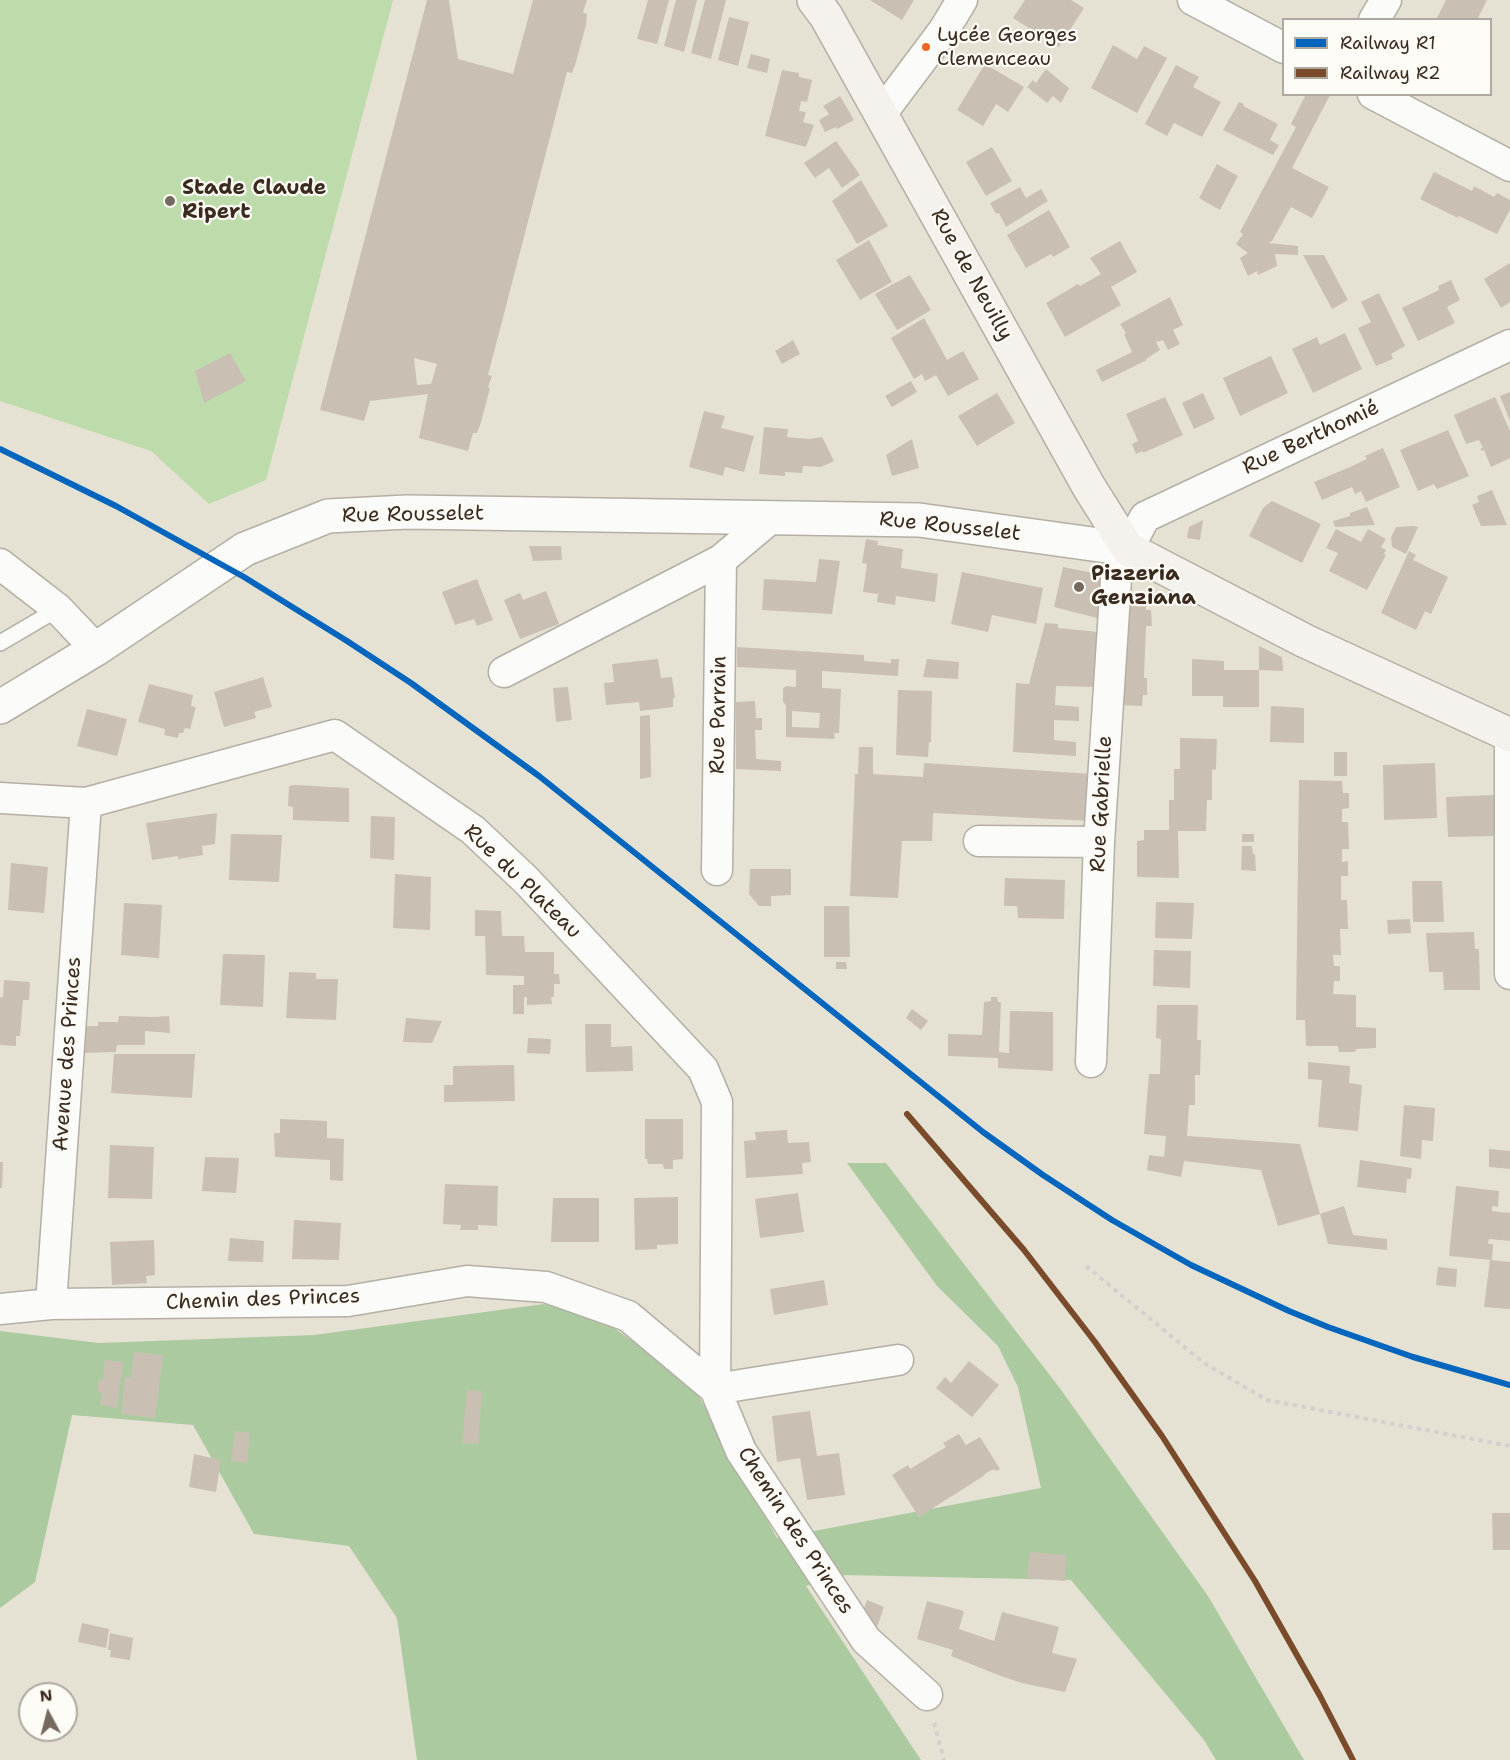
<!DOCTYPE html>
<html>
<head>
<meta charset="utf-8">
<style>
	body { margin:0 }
	#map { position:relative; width:1510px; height:1760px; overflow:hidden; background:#e5e2d4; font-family:"Shantell Sans",sans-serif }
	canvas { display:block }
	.legend { position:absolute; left:1282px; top:18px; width:210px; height:78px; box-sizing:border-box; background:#fdfcf7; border:2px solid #afa8a0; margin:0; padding:8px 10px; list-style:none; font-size:18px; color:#3b2a1e }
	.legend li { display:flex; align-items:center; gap:12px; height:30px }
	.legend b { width:30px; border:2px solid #afa8a0 }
	.north { position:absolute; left:18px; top:1682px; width:60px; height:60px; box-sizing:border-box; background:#fdfcf7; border:2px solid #afa8a0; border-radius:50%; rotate:353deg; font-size:16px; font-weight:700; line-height:24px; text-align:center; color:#3b2a1e }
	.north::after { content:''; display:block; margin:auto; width:21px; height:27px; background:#766a5e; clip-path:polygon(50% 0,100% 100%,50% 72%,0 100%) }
</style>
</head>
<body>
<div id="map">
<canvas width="1510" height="1760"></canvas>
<ul class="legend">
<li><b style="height:8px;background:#0065bd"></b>Railway R1</li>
<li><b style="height:8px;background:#7a4b2a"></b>Railway R2</li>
</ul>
<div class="north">N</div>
</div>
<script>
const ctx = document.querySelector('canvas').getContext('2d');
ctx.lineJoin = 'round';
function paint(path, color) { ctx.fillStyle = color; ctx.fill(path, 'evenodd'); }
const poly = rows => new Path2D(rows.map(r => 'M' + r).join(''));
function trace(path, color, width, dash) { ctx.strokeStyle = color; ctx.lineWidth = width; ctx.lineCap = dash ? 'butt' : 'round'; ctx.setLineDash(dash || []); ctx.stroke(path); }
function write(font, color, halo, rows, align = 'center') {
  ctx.font = font + ' "Shantell Sans",sans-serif'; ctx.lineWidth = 4.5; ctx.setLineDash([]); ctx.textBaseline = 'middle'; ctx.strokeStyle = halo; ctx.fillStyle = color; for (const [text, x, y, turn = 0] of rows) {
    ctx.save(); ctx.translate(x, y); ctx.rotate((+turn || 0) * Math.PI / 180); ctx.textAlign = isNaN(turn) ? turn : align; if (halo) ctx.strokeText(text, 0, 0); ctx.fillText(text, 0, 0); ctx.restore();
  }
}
const green = poly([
	[0,0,393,0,266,480,209,504,151,451,0,401]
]);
const forest = poly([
	[847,1163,886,1163,1059,1387,1208,1596,1304,1760,1216,1760,1204,1740,1071,1580,845,1575,806,1586,921,1760,417,1760,397,1618,349,1546,254,1534,193,1425,72,1415,35,1582,0,1608,0,1331,99,1343,314,1335,544,1304,603,1320,692,1384,777,1538,1041,1488,1018,1387,998,1346,937,1286]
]);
const building = poly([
	[427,0,449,0,458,59,513,74,533,0,587,0,583,12,587,14,586,25,576,62,572,73,567,72,488,375,492,376,488,387,490,388,481,422,477,433,473,433,468,451,419,438,428,394,370,401,364,421,320,410],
	[414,358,437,364,431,384,417,385],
	[648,0,669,0,657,44,637,39],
	[676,0,697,0,684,52,664,46],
	[705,0,726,0,711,59,691,53],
	[870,0,914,0,902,20],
	[1025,0,1071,0,1084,8,1059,47,1013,18],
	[1446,0,1487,0,1477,20,1436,20],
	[729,17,749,22,738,66,718,60],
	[1113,45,1137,59,1144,46,1167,58,1137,113,1091,88],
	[751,54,770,59,767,73,747,68],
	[985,64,1024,87,1008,112,996,104,983,126,957,110],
	[1176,65,1199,77,1193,87,1221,102,1202,137,1174,123,1167,136,1145,124],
	[1046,69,1069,88,1061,103,1053,96,1047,103,1027,87,1033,80,1036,83],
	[782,70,799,73,799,77,812,80,807,102,801,101,799,111,806,112,803,122,814,125,806,147,765,136],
	[1306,94,1330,95,1292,168,1329,187,1312,218,1291,207,1272,241,1269,243,1298,246,1298,255,1275,254,1277,266,1258,275,1257,271,1248,276,1240,258,1248,253,1236,244,1243,234,1240,232,1296,127,1291,124],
	[840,96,854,120,837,129,836,127,825,132,819,120,829,114,823,106],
	[1239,102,1244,104,1243,106,1278,124,1270,140,1279,145,1273,155,1223,130],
	[836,141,860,175,842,188,829,168,815,178,804,163],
	[992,147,1012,181,986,196,966,162],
	[1217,164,1238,176,1220,210,1199,198],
	[1434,172,1472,191,1474,186,1494,197,1497,193,1510,200,1510,210,1497,234,1459,216,1458,218,1420,199],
	[861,180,888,226,857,244,832,201],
	[1020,187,1026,198,1041,189,1048,201,1006,227,999,213,996,214,990,203],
	[1049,210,1070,247,1053,257,1051,254,1026,268,1007,235],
	[869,240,892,282,860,300,836,260],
	[1120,241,1137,272,1111,287,1121,305,1065,337,1046,303,1078,284,1080,286,1101,274,1090,258],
	[1303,255,1324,255,1348,300,1332,309],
	[1510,263,1510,302,1501,308,1484,279],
	[910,275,931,310,897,330,875,294],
	[1451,280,1460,300,1447,307,1455,323,1418,341,1402,308,1439,290,1438,286],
	[1379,293,1405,346,1391,354,1393,359,1376,366,1358,328,1371,322,1361,302],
	[1170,297,1183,325,1173,330,1180,344,1168,350,1163,340,1156,342,1160,350,1146,359,1147,360,1102,382,1096,370,1132,352,1124,334,1126,333,1120,324],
	[924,318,947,360,963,351,979,379,948,396,936,375,925,381,922,374,914,379,891,338],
	[1345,333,1362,369,1313,393,1292,349,1317,337,1320,345],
	[793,340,800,354,782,364,775,351],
	[230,353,246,381,204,403,195,371],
	[1271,356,1288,393,1240,416,1223,378],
	[911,381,917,392,892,407,885,396],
	[1510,392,1510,421,1500,396],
	[997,393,1015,423,977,446,958,416],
	[1203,393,1215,419,1194,429,1182,403],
	[1165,397,1183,435,1143,453,1142,451,1136,454,1132,444,1138,441,1126,414],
	[1495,397,1510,431,1510,458,1491,467,1484,450,1481,451,1481,448,1483,448,1479,440,1466,444,1454,415],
	[704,411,725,416,721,428,754,436,744,472,725,467,723,476,689,467],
	[764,427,788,429,787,437,810,439,822,437,834,461,821,467,803,466,802,473,785,472,785,476,759,474],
	[1448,430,1469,476,1437,489,1434,484,1418,491,1400,450],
	[912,439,919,468,892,476,886,455],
	[1383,448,1400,487,1366,502,1361,491,1355,494,1352,487,1322,500,1314,482,1350,467,1367,459,1365,456],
	[1492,490,1507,525,1481,526,1472,505,1479,502,1477,496],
	[1272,501,1321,524,1302,563,1249,536,1263,508],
	[1367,507,1375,525,1335,527,1333,521,1350,516,1350,513],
	[1203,520,1200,540,1187,538,1189,527],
	[1414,526,1418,527,1406,554,1392,547,1391,537,1396,527],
	[1336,529,1361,542,1368,529,1386,539,1381,547,1386,550,1384,554,1386,555,1367,590,1329,571,1338,553,1326,548],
	[866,539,878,541,877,545,903,549,901,568,938,574,935,602,896,596,895,605,877,602,878,594,863,592,867,564,862,563],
	[529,546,561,546,562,560,533,561],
	[1409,551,1416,555,1413,560,1448,577,1431,614,1425,611,1416,630,1381,613],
	[819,559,840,561,832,614,762,610,764,579,816,582],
	[1063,567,1093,573,1102,584,1101,619,1054,607],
	[962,572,1043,588,1036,624,992,615,988,632,951,624],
	[477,579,493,620,477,626,474,619,455,625,442,592],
	[546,591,559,624,520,639,504,600,520,593,523,600],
	[1124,592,1146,593,1146,610,1151,610,1152,626,1146,626,1144,678,1147,678,1147,695,1143,695,1142,706,1121,705],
	[1045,623,1058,624,1058,628,1098,632,1094,687,1056,686,1055,705,1079,707,1079,721,1054,720,1054,740,1076,742,1076,756,1013,752,1016,683,1029,684],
	[1259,646,1282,657,1283,671,1259,670],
	[737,647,864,655,864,661,891,663,891,659,899,659,898,676,822,671,822,688,841,689,839,733,834,733,835,739,786,737,786,705,783,702,783,688,787,686,796,687,796,670,737,667],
	[792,711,820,713,819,728,792,727],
	[658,659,661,678,672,677,675,698,673,698,673,707,640,711,639,702,606,705,604,683,614,682,612,664],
	[927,659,959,662,958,679,923,677],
	[1192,659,1224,661,1224,670,1259,670,1259,707,1223,707,1223,696,1192,696],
	[263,677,272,707,254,712,256,718,224,727,214,692],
	[149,684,193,695,191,706,196,707,190,729,185,728,183,733,179,733,178,738,164,735,165,729,138,722],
	[568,687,572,720,556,722,553,688],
	[898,690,932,691,931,742,929,742,928,757,896,755],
	[755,701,756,718,762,718,762,730,755,730,756,759,781,761,781,771,736,769,736,702],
	[1271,706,1304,708,1304,743,1270,742],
	[87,709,127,719,117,756,77,746],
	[650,715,651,777,640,779,640,716],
	[1180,738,1217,739,1216,769,1212,770,1212,800,1207,800,1206,831,1178,831,1179,878,1137,877,1137,841,1144,840,1144,830,1169,830,1169,800,1174,800,1174,769,1180,769],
	[859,747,873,747,873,774,923,777,924,763,1092,774,1091,821,933,813,932,841,902,841,898,898,850,896,855,774,858,774],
	[1334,752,1347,752,1347,776,1334,776],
	[1435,763,1437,818,1384,820,1383,765],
	[1299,780,1342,781,1343,793,1349,793,1349,808,1342,809,1342,822,1348,822,1349,849,1342,849,1342,862,1348,861,1348,876,1341,876,1341,900,1347,900,1348,929,1340,929,1341,955,1333,955,1334,966,1340,966,1340,981,1334,981,1333,994,1356,995,1356,1027,1376,1028,1376,1048,1356,1049,1355,1052,1339,1052,1338,1046,1306,1046,1305,1020,1296,1020],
	[294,785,349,788,349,822,293,820,293,807,288,806,289,786],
	[1494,795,1496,836,1448,837,1446,797],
	[217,813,215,844,202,846,203,855,178,859,178,856,152,860,146,823],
	[371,816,395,817,394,860,370,858],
	[231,834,282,835,279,882,229,880],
	[1242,834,1254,834,1254,842,1242,842],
	[1242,846,1252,846,1253,854,1255,854,1256,871,1241,870],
	[11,863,48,867,44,913,8,910],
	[750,869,791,869,791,895,771,896,771,906,759,906,749,894],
	[395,874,431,877,430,930,393,928],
	[1005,878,1065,880,1064,919,1018,918,1017,906,1004,906],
	[1412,881,1442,881,1444,922,1413,922],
	[1156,902,1194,903,1192,939,1155,938],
	[124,903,162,905,159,958,121,955],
	[824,906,849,906,850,957,824,957],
	[475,910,501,911,502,936,524,936,525,952,554,952,554,974,559,974,560,984,554,984,554,997,551,997,552,1004,527,1005,527,997,524,997,524,1014,513,1014,513,985,524,985,524,976,486,975,485,936,475,936],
	[1410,919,1411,933,1388,934,1387,920],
	[1474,932,1475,949,1479,949,1480,990,1444,990,1443,972,1429,972,1426,933],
	[1154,950,1191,951,1190,988,1153,986],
	[223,954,265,955,263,1007,220,1005],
	[836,962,846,962,847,969,836,969],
	[289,972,316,973,316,979,338,979,336,1020,286,1018],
	[4,980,30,982,29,1000,23,1000,20,1036,16,1036,16,1046,0,1045,0,997,3,997],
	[991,997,997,997,998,1002,1001,1002,999,1052,1009,1053,1010,1011,1053,1012,1053,1071,998,1068,998,1058,948,1056,948,1034,982,1035,984,1002,991,1001],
	[1157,1005,1198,1005,1197,1040,1201,1040,1200,1075,1195,1075,1195,1105,1189,1105,1187,1136,1300,1144,1320,1214,1278,1226,1261,1170,1184,1161,1181,1177,1147,1170,1149,1155,1164,1157,1166,1136,1144,1134,1149,1074,1160,1074,1161,1039,1156,1038],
	[912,1009,928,1021,921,1030,906,1018],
	[119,1016,153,1017,169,1016,170,1033,145,1031,145,1045,117,1045,116,1052,81,1053,83,1026,98,1026,98,1022,118,1022],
	[406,1018,442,1021,432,1043,403,1042],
	[585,1024,611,1024,611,1047,632,1046,633,1071,586,1072],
	[528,1038,551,1039,550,1054,527,1053],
	[114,1054,195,1054,192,1098,111,1093],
	[1308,1062,1350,1066,1349,1083,1362,1085,1358,1131,1318,1127,1322,1080,1308,1079],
	[514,1065,515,1101,444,1102,444,1085,453,1085,453,1066],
	[1404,1105,1435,1108,1433,1141,1422,1140,1421,1159,1400,1156],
	[280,1119,327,1121,327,1138,344,1139,343,1181,330,1180,330,1160,275,1157,274,1133,280,1133],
	[645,1119,683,1119,683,1159,673,1160,673,1169,664,1169,663,1164,648,1164,647,1159,645,1159],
	[787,1130,788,1143,809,1142,811,1162,802,1163,803,1174,746,1178,744,1141,756,1140,755,1132],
	[110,1145,154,1147,152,1199,108,1198],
	[1489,1149,1510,1151,1510,1169,1489,1167],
	[205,1157,239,1158,236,1193,202,1191],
	[1360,1160,1412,1168,1411,1179,1407,1179,1406,1193,1357,1187],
	[0,1162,3,1162,2,1188,0,1188],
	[445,1184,498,1186,497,1226,478,1225,478,1230,460,1230,461,1225,443,1224],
	[1456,1186,1499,1191,1498,1207,1492,1206,1492,1211,1510,1213,1510,1241,1489,1239,1488,1244,1493,1244,1492,1260,1449,1256],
	[798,1193,804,1232,760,1238,755,1199],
	[678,1197,678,1244,657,1245,657,1249,635,1250,634,1198],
	[553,1198,599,1198,599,1242,551,1242],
	[1344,1206,1353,1235,1387,1239,1387,1250,1328,1244,1320,1214],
	[294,1220,341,1223,339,1260,292,1259],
	[230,1238,264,1241,263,1262,228,1261],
	[154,1240,155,1275,146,1276,147,1283,112,1285,110,1242],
	[1490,1260,1510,1262,1510,1309,1484,1307],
	[1438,1267,1457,1269,1456,1287,1436,1285],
	[824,1280,828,1305,774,1315,770,1289],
	[134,1352,163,1355,155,1418,121,1414,125,1377,131,1377],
	[105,1360,123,1362,117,1408,100,1405,102,1393,97,1391,99,1379,103,1380],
	[969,1361,999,1385,972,1417,936,1388,945,1377,951,1383],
	[467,1390,482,1391,478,1444,462,1443],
	[810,1411,817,1456,839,1453,845,1495,807,1500,800,1458,777,1462,772,1416],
	[235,1431,250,1433,247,1463,231,1461],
	[959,1434,966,1445,980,1437,1000,1469,996,1471,994,1469,984,1474,985,1475,919,1517,892,1475,908,1465,910,1469,946,1447,943,1443],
	[194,1454,221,1460,216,1492,189,1487],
	[1492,1513,1510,1513,1510,1550,1493,1550],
	[1030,1552,1066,1555,1065,1581,1027,1578],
	[867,1600,884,1607,877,1627,860,1619],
	[927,1601,964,1611,959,1629,994,1641,1002,1612,1059,1627,1052,1653,1077,1659,1065,1692,1022,1683,998,1675,951,1656,953,1650,917,1639],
	[82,1623,109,1629,106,1648,78,1642],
	[110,1633,133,1638,130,1660,110,1657,111,1650,108,1650]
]);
const path = poly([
	[1086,1266,1204,1363,1267,1400,1510,1446],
	[934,1723,944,1760]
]);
const service = poly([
	[0,643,58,609]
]);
const minor = poly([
	[1193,0,1284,48],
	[1374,20,1386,0],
	[1373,94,1510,166],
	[881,114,944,30,962,0],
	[0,564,58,609,96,649],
	[504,672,721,560,771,518],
	[1510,735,1510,974],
	[0,798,86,803,335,735,473,830,526,880,703,1069,717,1102,715,1389,898,1360],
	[979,841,1099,842],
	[717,870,721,560],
	[1091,1062,1099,842,1116,579,1128,549,1145,517,1510,345],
	[51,1304,86,803],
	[0,1309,51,1304,348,1301,467,1281,546,1287,628,1316,715,1389,741,1451,866,1640,927,1695]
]);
const tertiary = poly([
	[0,707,96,649,245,549,328,516,407,512,919,520,1128,549]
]);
const secondary = poly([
	[814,0,826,16,1089,487,1128,549,1305,641,1510,735]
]);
const rail1 = poly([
	[0,449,116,506,244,577,347,641,411,683,539,776,983,1132,1043,1175,1112,1220,1191,1265,1289,1311,1328,1327,1413,1357,1510,1385]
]);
const rail2 = poly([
	[907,1114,1024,1250,1095,1342,1162,1436,1255,1581,1320,1696,1353,1760]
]);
const markers = [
	[926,47,5,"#f26522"],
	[170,201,6,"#766a5e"],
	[1079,587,6,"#766a5e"]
];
const busNames = [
	["Lycée Georges",937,36],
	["Clemenceau",937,60]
];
const poiNames = [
	["Stade Claude",182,189],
	["Ripert",182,213],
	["Pizzeria",1091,575],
	["Genziana",1091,599]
];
const streetNames = [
	["Rue de Neuilly",971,275,61],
	["Rue Berthomié",1311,438,-25],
	["Rue Rousselet",413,515,-1],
	["Rue Rousselet",950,527,6],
	["Rue Parrain",719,715,-89],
	["Rue Gabrielle",1102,804,-87],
	["Rue du Plateau",522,882,44],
	["Avenue des Princes",68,1054,-86],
	["Chemin des Princes",263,1300,-2],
	["Chemin des Princes",795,1531,57]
];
paint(green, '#bedbab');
paint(forest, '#accaa0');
paint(building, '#cabfb3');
trace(service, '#b3afa5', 18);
trace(minor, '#b3afa5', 33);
trace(tertiary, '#b3afa5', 36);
trace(secondary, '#b3afa5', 36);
trace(path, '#d3d1cd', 4, [4.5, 4.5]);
trace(service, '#fbfbf9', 15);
trace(minor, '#fbfbf9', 30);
trace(tertiary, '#fbfbf9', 33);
trace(secondary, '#f5f2ee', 33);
trace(rail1, '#0065bd', 6);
trace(rail2, '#7a4b2a', 6);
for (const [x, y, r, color] of markers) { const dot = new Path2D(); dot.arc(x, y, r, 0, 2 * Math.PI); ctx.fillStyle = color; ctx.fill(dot); trace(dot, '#fdfcf7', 2); }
write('20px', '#3b2a1e', '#fdfcf7', busNames, 'left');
write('bold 21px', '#3b2a1e', '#fdfcf7', poiNames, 'left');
write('21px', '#3b2a1e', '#fdfcf7', streetNames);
</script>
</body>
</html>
